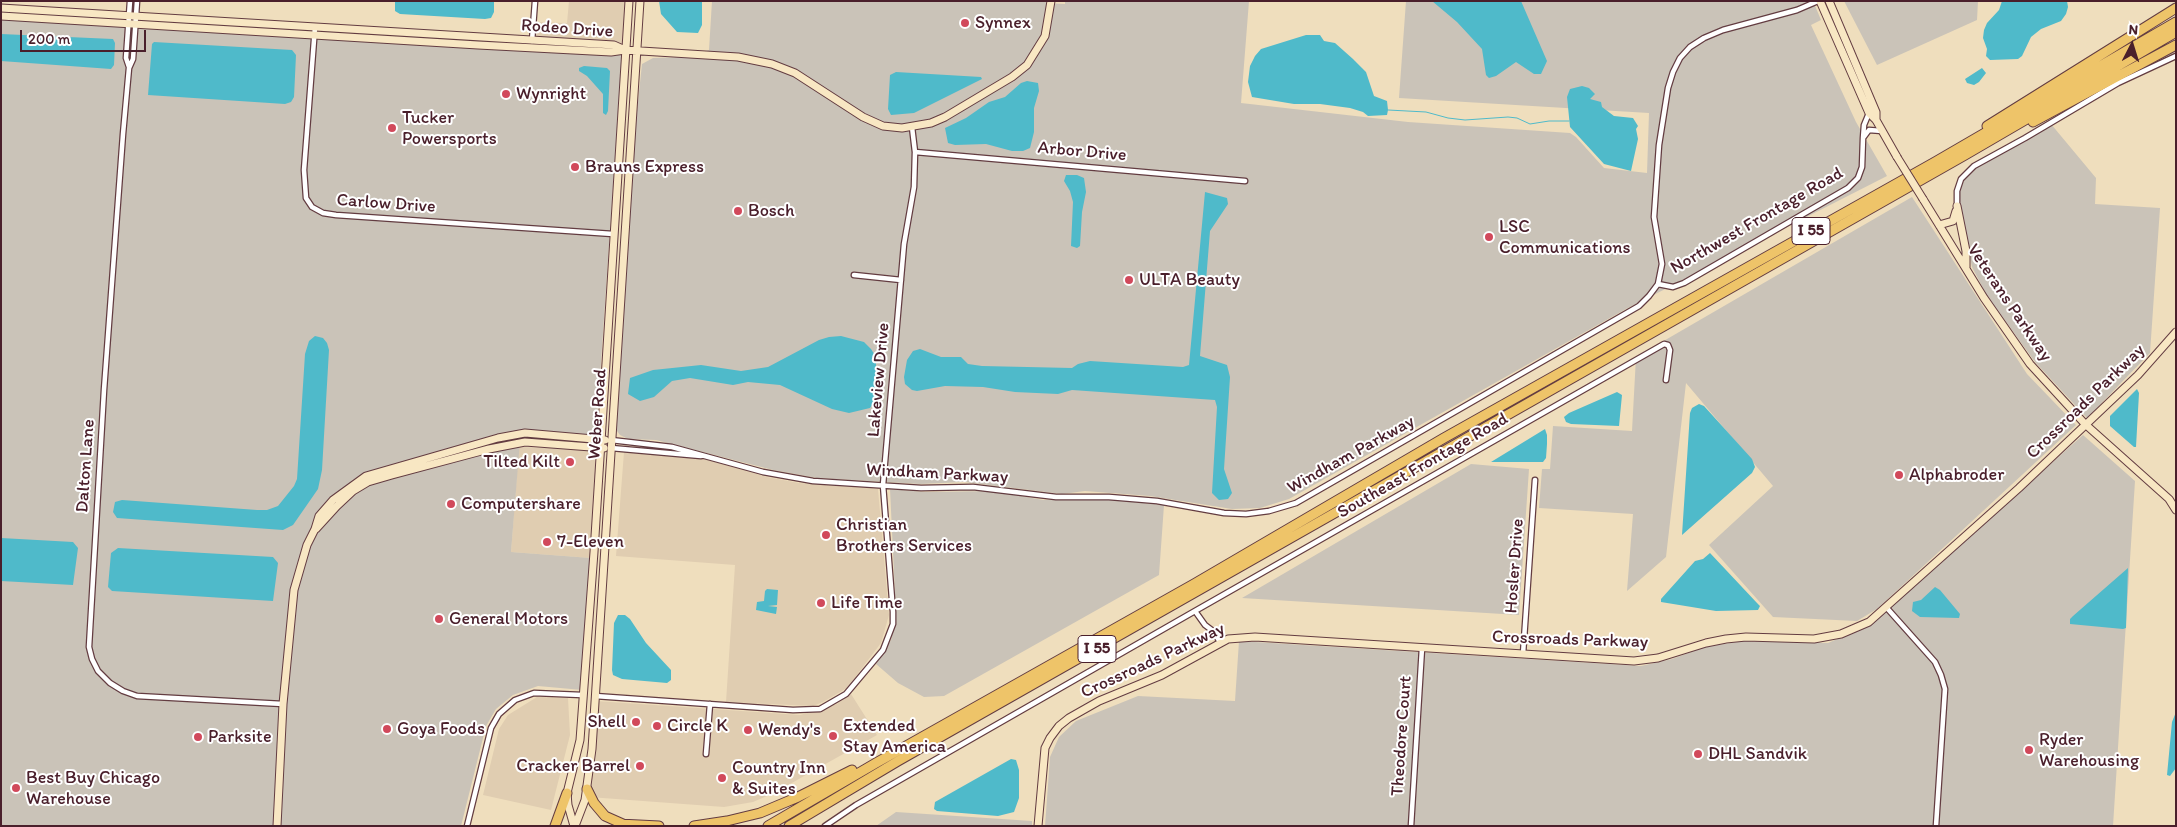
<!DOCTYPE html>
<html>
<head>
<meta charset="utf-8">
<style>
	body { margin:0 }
	#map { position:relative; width:2177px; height:827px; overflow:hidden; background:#efdebd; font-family:Itim,sans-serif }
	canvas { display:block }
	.frame { position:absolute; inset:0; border:2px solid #4a1f2b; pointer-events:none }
	.north { position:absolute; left:2107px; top:20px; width:50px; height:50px; -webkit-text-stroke:4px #fff; paint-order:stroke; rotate:5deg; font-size:14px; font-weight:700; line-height:20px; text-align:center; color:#4a1f2b }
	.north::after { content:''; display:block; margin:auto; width:18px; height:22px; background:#4a1f2b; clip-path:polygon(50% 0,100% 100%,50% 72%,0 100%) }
	.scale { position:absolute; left:20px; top:30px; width:126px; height:22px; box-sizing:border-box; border:2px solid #4a1f2b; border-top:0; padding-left:6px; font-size:15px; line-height:18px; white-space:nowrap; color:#4a1f2b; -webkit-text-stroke:4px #fff; paint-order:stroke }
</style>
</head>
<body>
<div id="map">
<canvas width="2177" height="827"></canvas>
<div class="frame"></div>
<div class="north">N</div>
<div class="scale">200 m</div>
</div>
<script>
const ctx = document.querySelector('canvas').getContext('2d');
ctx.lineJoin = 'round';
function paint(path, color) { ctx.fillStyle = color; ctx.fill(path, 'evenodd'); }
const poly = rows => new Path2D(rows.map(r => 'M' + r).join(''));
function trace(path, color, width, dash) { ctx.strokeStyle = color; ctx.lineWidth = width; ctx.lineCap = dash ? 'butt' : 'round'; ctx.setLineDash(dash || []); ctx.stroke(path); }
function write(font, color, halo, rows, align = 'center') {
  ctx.font = font + ' Itim,sans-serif'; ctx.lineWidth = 4; ctx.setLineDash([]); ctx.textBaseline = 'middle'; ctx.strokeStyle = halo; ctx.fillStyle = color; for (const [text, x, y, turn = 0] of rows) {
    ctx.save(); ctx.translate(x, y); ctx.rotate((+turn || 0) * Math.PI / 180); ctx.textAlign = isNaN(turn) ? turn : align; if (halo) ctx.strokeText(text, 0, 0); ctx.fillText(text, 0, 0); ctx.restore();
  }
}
const built = poly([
	[569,1,627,1,625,47,531,39,532,22,567,23],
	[519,447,584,449,591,452,594,456,597,473,591,558,511,552],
	[624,452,701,458,767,477,799,483,878,489,889,615,881,643,847,688,823,702,813,706,726,702,735,565,616,556],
	[851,694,877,735,774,793,753,802,724,807,589,797,596,701,800,715,837,704],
	[537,697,568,698,570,735,551,810,483,795,499,729,508,715]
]);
const industrial = poly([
	[712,1,1046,1,1046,3,1065,4,1065,1,1249,1,1241,103,1408,122,1570,133,1576,137,1604,168,1647,173,1649,113,1399,98,1406,1,1813,1,1821,20,1811,25,1856,122,1887,176,1626,309,1289,499,1260,508,1232,509,1150,496,1085,491,1062,494,964,482,920,484,817,478,773,470,656,440,628,439,620,435,614,427,627,205,642,64,653,58,687,57,709,50],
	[1844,1,1978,1,1977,20,1877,65],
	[1,18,622,55,596,435,521,429,511,552,591,558,582,690,538,686,513,695,496,709,486,726,461,826,1,826],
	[2051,124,2096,178,2095,204,2160,208,2150,353,2087,418,2035,362,1986,294,1972,267,1959,205,1958,194,1967,174,1978,165],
	[1912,197,2027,374,2076,425,1877,609,1857,621,1773,617,1709,545,1773,486,1686,383,1666,557,1627,591,1633,514,1539,508,1542,469,1550,469,1553,426,1632,431,1636,357],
	[2083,435,2135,481,2113,826,1045,826,1050,757,1059,737,1076,721,1138,696,1235,701,1239,641,1641,666,1672,659,1705,647,1742,641,1828,643,1865,627,1893,605],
	[1471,464,1529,469,1519,615,1242,598],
	[890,489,925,492,993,491,1043,500,1104,499,1164,505,1159,575,944,696,924,697,898,683,876,664,891,640,896,615],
	[896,812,1032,821,1032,826,876,826]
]);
const green = poly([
	[145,21,185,23,303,29,302,31]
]);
const water = poly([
	[395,1,494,1,494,12,491,18,485,19,400,14,395,11],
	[659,1,702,1,702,25,698,33,677,32,661,14],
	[1432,1,1521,1,1547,61,1541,74,1534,74,1516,62,1496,76,1489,78,1486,75,1482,49,1457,22],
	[2002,1,2067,1,2068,7,2066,14,2061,21,2041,29,2031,37,2022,56,2018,59,1990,60,1986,56,1987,49,1983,38,1984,30,1987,23,1999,10],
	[1,34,113,39,115,43,114,65,111,69,1,61],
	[1306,35,1320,35,1324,41,1335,43,1353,59,1366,72,1374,96,1387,101,1388,110,1387,115,1368,116,1363,112,1350,108,1320,104,1294,104,1252,97,1248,82,1250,66,1255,56,1261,49],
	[154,42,292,50,296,55,294,97,291,102,285,104,148,95,152,44],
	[584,66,607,68,610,71,608,111,606,115,603,113,603,94,587,76,579,71,579,68],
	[1982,68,1986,73,1979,82,1974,85,1967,83,1965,79],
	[896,72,981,77,982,79,914,113,891,115,888,109,890,75],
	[1027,81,1038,83,1039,91,1034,108,1034,132,1030,148,1023,151,1012,151,986,144,955,145,948,143,945,128,966,118,989,102,1005,97,1021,83],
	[1582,86,1589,88,1595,94,1590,99,1601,102,1602,107,1614,116,1633,118,1638,126,1636,129,1638,139,1631,171,1604,164,1570,127,1567,97,1570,89],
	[1066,175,1077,175,1084,178,1086,192,1082,212,1080,246,1077,248,1071,246,1073,202,1070,191,1064,181],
	[1205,192,1227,198,1228,204,1210,231,1200,356,1227,365,1230,377,1224,469,1232,493,1228,499,1219,500,1212,493,1217,407,1215,400,1072,390,1058,394,1015,392,983,387,945,386,917,391,912,390,905,384,904,377,907,360,913,351,920,349,941,357,961,357,968,364,982,366,1072,368,1078,364,1090,361,1183,367,1189,365],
	[315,336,323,338,327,343,329,350,322,470,318,489,293,525,283,530,117,518,113,512,115,502,122,500,257,510,267,510,278,506,294,486,297,479,305,354,309,341],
	[841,336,864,342,871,349,876,357,876,399,870,408,849,413,832,409,780,385,748,382,733,385,690,378,672,381,654,397,640,401,628,394,630,378,653,370,701,365,741,371,768,367,819,340,829,337],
	[2137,389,2139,393,2136,447,2134,447,2110,426,2110,416],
	[1617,392,1622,395,1619,426,1571,424,1566,422,1564,417,1569,413],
	[1699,404,1704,406,1752,459,1755,467,1752,473,1682,535,1690,413,1692,408],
	[1545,429,1547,435,1547,444,1546,458,1543,462,1491,462],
	[1,538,73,542,78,548,73,585,1,581],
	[118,548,273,557,278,563,273,601,112,591,108,587,111,553],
	[1710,553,1757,603,1760,606,1758,610,1716,611,1661,602,1661,599,1695,561,1703,559],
	[2128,568,2126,628,2123,629,2070,624,2070,619,2073,616],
	[1935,587,1940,590,1960,614,1959,618,1920,617,1912,611,1913,602,1921,600],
	[767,589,778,590,777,605,768,606,777,607,776,614,756,610,757,602,764,601,765,591],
	[618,615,625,615,630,619,646,643,671,670,671,680,667,683,622,679,613,675,612,670,614,623],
	[2176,712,2176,768,2170,776,2167,775,2172,722],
	[1011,759,1016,760,1019,770,1019,798,1014,812,998,816,937,811,934,809,935,802]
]);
const stream = poly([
	[1388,110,1426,112,1448,118,1465,120,1508,117,1517,118,1530,124,1549,121,1569,121]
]);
const street = poly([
	[137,1,133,59,129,68,123,134,104,390,89,647,92,659,98,671,110,683,123,691,137,696,283,704],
	[315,27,304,170,306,198,312,207,323,213,336,215,613,234],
	[532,41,535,1],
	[129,67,126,58,130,1],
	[1869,113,1864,125,1863,138,1869,130,1882,131],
	[915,152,1245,181],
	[1957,206,1957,191,1961,179,1974,166,2025,138,2118,83,2176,56],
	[854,275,901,280],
	[1658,284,1673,287,1684,283,1848,188,1858,178,1862,167,1863,138],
	[611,440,672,447,763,472,813,481,921,488,973,487,1056,497,1109,497,1157,501,1224,513,1246,514,1269,511,1296,503,1639,306,1649,296,1658,284,1662,264,1654,217,1659,145,1668,88,1673,72,1680,58,1690,47,1704,38,1723,30,1797,10,1818,1],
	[611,448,701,456],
	[1886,607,1935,662,1941,675,1945,689,1936,826],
	[1220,642,1213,631,1205,625,1195,611,1664,344,1668,345,1670,350,1666,380],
	[1523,654,1535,480],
	[595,696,793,710,820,709,846,694,883,650,893,624,893,612,883,485,904,244,914,187,915,152,912,127],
	[706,754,710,704],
	[467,826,491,728,499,714,515,700,534,693,582,695],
	[825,826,856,805,1195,611],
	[1411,826,1422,648]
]);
const secondary = poly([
	[1820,1,1869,113,1876,120,1897,157],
	[1829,1,1876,112,1876,120],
	[1,8,614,45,625,50],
	[1,16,478,45,611,52,625,50,738,57,772,64,795,73,863,117,883,126,902,128,931,123,945,117,1012,77,1027,65,1045,36,1051,1],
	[1923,199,1984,298,2030,364,2085,424,2169,499,2176,510],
	[1957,206,1966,251,1966,267],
	[1939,225,1953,221,1956,211],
	[316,529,337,506,353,491,368,482,392,475,489,449,525,442,604,448],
	[277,826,283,704,294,590,307,545,315,529,319,516,333,500,366,476,498,438,525,433,605,440],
	[574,826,568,805,567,793,580,740,594,552,629,1],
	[575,826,585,800,592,749,640,1],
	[1038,826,1045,748,1050,738,1059,726,1069,718,1099,701,1162,675,1228,639,1255,637,1634,661,1658,658,1706,643,1726,639,1746,637,1814,639,1841,634,1869,622,2019,488,2138,375,2176,332]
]);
const highway = poly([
	[2033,122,2176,45],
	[1987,126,2176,8],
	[587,789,594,803,605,816,623,824],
	[619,824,659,826],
	[555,826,567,793],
	[694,826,727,821,760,813,798,797,852,770],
	[768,826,876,763,1194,584,1444,438,1935,162,2176,22],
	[789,826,898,761,1965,155,2176,32]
]);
const secondaryBridge = poly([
	[1897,157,1923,199]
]);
const markers = [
	[965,23,5,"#d1495b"],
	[506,94,5,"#d1495b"],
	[392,128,5,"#d1495b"],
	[575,167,5,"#d1495b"],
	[738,211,5,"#d1495b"],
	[1489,237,5,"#d1495b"],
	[1129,280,5,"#d1495b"],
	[570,462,5,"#d1495b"],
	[1899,475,5,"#d1495b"],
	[451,504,5,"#d1495b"],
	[826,535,5,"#d1495b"],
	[547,542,5,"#d1495b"],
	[821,603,5,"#d1495b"],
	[439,619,5,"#d1495b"],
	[636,722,5,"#d1495b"],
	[657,726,5,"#d1495b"],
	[387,729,5,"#d1495b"],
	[748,730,5,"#d1495b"],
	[833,736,5,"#d1495b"],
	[198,737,5,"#d1495b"],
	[2029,750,5,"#d1495b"],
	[1698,754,5,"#d1495b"],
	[640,766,5,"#d1495b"],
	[722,778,5,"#d1495b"],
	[16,788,5,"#d1495b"]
];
const shields = [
	[1811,231,38],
	[1097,649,38]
];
const shieldNames = [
	["I 55",1811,231],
	["I 55",1097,649]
];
const poiNames = [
	["Synnex",975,23],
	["Wynright",516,94],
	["Tucker",402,118],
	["Powersports",402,139],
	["Brauns Express",585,167],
	["Bosch",748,211],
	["LSC",1499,227],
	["Communications",1499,248],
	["ULTA Beauty",1139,280],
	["Tilted Kilt",560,462,"right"],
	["Alphabroder",1909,475],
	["Computershare",461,504],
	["Christian",836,525],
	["Brothers Services",836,546],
	["7-Eleven",557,542],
	["Life Time",831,603],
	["General Motors",449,619],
	["Shell",626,722,"right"],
	["Circle K",667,726],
	["Extended",843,726],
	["Stay America",843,747],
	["Goya Foods",397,729],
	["Wendy's",758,730],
	["Parksite",208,737],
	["Ryder",2039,740],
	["Warehousing",2039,761],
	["DHL Sandvik",1708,754],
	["Cracker Barrel",630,766,"right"],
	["Country Inn",732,768],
	["& Suites",732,789],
	["Best Buy Chicago",26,778],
	["Warehouse",26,799]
];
const streetNames = [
	["Rodeo Drive",567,29,4],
	["Arbor Drive",1082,152,5],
	["Carlow Drive",386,204,4],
	["Northwest Frontage Road",1757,221,-30],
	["Veterans Parkway",2009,303,56],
	["Lakeview Drive",879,380,-85],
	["Crossroads Parkway",2086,402,-44],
	["Weber Road",598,414,-86],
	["Windham Parkway",1351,455,-29],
	["Dalton Lane",86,466,-86],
	["Southeast Frontage Road",1423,466,-30],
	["Windham Parkway",937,474,3],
	["Hosler Drive",1515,566,-86],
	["Crossroads Parkway",1570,640,2],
	["Crossroads Parkway",1153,661,-25],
	["Theodore Court",1402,736,-86]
];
paint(built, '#e0cdb1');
paint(industrial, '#cac3b8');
paint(green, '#6fc990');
paint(water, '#4fbaca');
trace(stream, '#4fbaca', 1);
trace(street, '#633c41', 7);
trace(secondary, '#633c41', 9);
trace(highway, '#633c41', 11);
trace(street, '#fff', 4.5);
trace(secondary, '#f8e7c3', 7);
trace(highway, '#eec469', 9);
trace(secondaryBridge, '#633c41', 9, []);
trace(secondaryBridge, '#f8e7c3', 7);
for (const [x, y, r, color] of markers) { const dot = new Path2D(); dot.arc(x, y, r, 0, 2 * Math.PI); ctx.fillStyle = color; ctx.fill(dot); trace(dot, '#fff', 2); }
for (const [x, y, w] of shields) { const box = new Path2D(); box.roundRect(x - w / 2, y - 13.5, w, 27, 4); ctx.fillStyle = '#fff'; ctx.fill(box); trace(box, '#4a1f2b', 1); }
write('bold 16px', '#4a1f2b', null, shieldNames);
write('18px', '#4a1f2b', '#fff', poiNames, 'left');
write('18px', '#4a1f2b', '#fff', streetNames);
</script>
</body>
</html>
